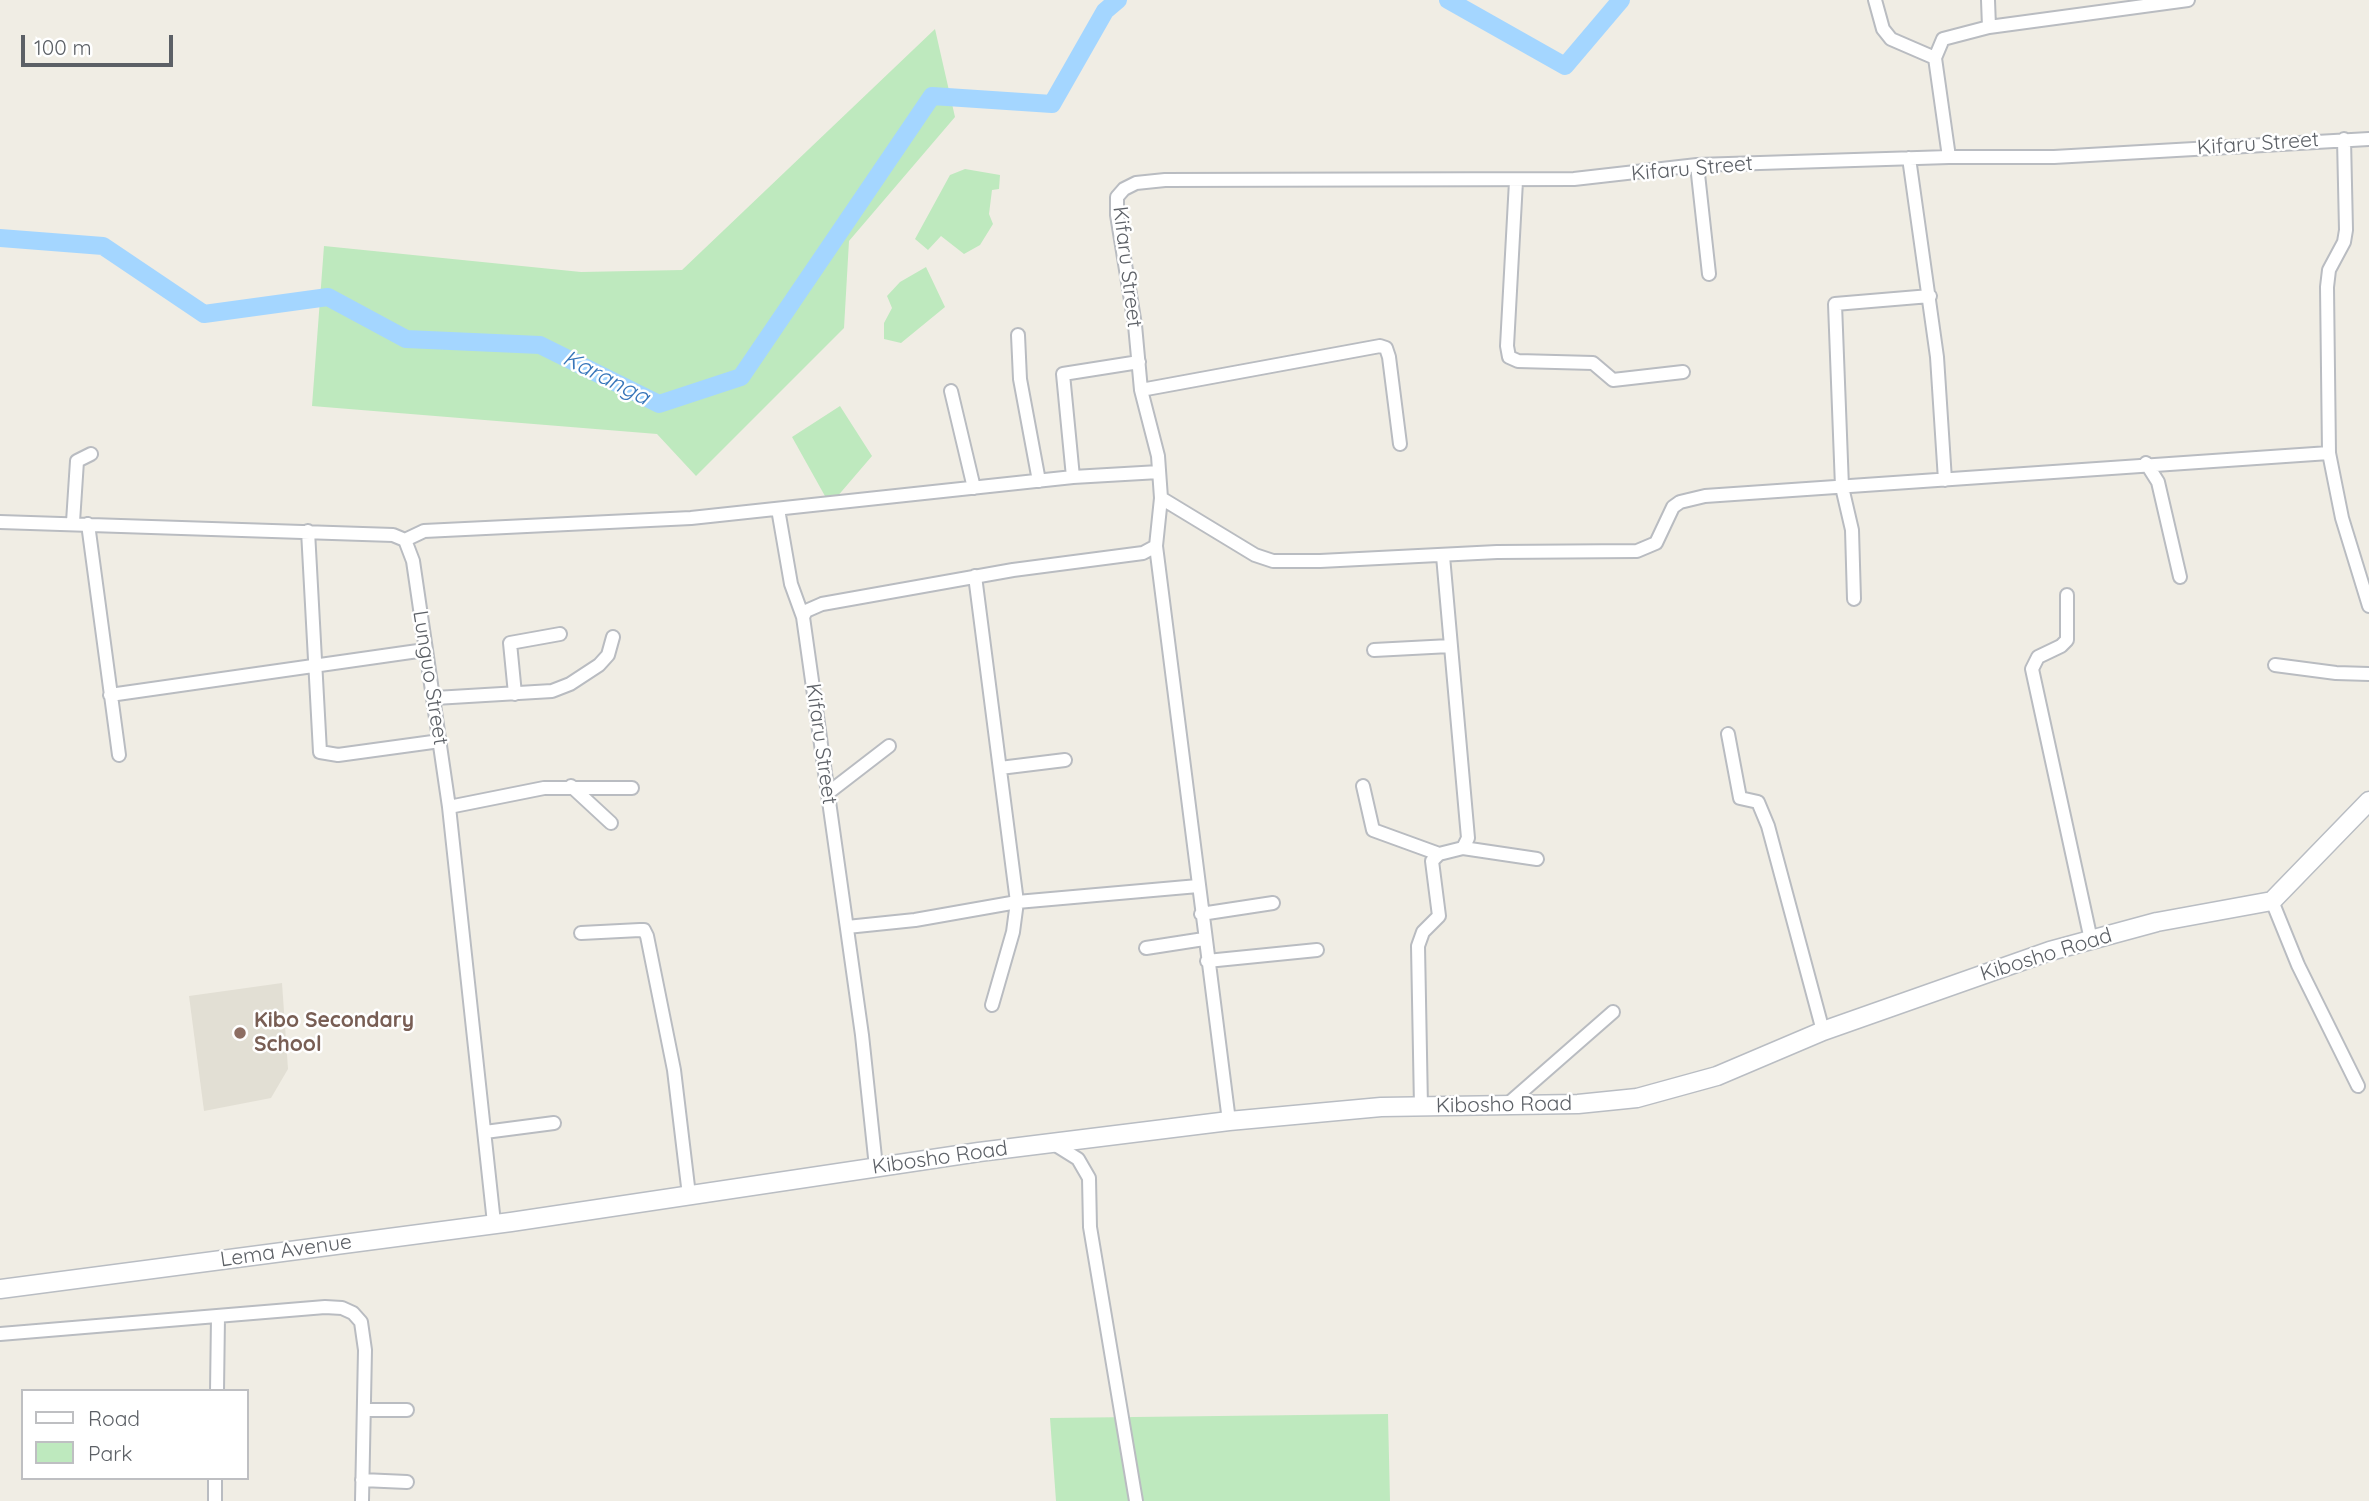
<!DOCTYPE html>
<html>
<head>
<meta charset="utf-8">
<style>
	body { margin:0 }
	#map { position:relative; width:2369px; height:1501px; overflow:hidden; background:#f0ede4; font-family:Quicksand,sans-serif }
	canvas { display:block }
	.legend { position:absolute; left:21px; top:1389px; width:228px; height:91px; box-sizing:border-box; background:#fff; border:2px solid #bebfc2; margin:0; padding:9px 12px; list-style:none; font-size:21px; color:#5c6066 }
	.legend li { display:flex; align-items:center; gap:14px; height:35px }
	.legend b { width:35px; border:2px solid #bebfc2 }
	.scale { position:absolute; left:21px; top:35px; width:152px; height:32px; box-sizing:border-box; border:4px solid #5c6066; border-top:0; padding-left:9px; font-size:21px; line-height:24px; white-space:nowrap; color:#5c6066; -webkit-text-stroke:5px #fff; paint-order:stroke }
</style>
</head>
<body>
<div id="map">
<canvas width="2369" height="1501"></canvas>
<ul class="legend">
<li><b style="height:9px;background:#fff"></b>Road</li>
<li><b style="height:19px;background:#bee9be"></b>Park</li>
</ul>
<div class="scale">100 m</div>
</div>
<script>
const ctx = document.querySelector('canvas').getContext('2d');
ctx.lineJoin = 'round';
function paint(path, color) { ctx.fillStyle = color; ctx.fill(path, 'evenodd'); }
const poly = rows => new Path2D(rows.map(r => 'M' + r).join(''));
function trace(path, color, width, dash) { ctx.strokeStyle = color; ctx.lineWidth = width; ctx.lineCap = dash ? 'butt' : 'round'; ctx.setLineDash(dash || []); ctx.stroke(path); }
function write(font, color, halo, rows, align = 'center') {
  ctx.font = font + ' Quicksand,sans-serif'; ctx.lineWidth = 5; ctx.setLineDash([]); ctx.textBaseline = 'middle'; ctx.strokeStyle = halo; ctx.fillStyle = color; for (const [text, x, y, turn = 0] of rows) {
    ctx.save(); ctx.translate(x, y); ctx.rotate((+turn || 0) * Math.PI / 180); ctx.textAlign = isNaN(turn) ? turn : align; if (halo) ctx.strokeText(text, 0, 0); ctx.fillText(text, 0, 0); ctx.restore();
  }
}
const education = poly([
	[282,983,288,1069,271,1098,204,1111,189,996]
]);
const green = poly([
	[935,29,955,117,849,241,844,328,696,476,657,434,312,406,324,246,581,272,682,270],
	[965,169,1000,175,999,189,992,190,989,214,993,224,980,245,964,254,941,236,928,250,915,239,950,175],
	[926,267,945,307,901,343,884,339,884,323,892,308,887,296,900,282],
	[840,406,872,456,830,505,792,437],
	[1388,1414,1390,1501,1056,1501,1050,1418]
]);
const river = poly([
	[1448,0,1565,66,1621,0],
	[0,238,103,246,204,314,328,297,406,339,540,345,659,404,741,377,932,96,1052,104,1105,11,1118,0]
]);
const minor = poly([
	[1875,0,1883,29,1891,39,1935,58],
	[1988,0,1989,27],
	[2344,139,2346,230,2344,242,2329,270,2327,287,2329,453,2342,518,2369,606],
	[1949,157,1935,58,1943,39,1989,27,2188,0],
	[1909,158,1937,357,1945,480],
	[1697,165,1709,274],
	[1516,181,1507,346,1509,357,1518,361,1593,363,1613,380,1683,372],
	[1018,335,1020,379,1039,481],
	[1141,390,1380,346,1386,348,1389,357,1400,444],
	[951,391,974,488],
	[2146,463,2158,482,2180,577],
	[1073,477,1159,472],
	[1161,498,1255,555,1273,561,1320,561,1497,552,1637,551,1656,543,1673,507,1680,502,1705,496,2329,453],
	[778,509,791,584,803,617],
	[0,522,393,535,405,540,413,561,449,807,494,1223],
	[73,522,77,461,91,454],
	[88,524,119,755],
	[308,531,320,752,338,755,440,741],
	[405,540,424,531,691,518,1073,477,1063,374,1139,362],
	[1156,546,1229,1121],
	[975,576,1017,902,1013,932,992,1005],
	[2067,595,2067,640,2061,646,2038,657,2032,669,2091,940],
	[1854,599,1852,530,1842,487,1835,304,1930,296],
	[1374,650,1450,646],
	[2275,665,2336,673,2369,674],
	[515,694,510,643,560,634],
	[110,695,425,650],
	[435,698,552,691,570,684,599,665,608,655,613,637],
	[1728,734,1740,798,1758,802,1768,826,1823,1031],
	[1000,768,1065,760],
	[571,786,611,823],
	[1363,786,1373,830,1439,854],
	[828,793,889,746],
	[449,807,544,788,632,788],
	[1463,848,1537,859],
	[2272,901,2298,965,2358,1086],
	[1201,914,1273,903],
	[847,927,915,920,1017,902,1198,886],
	[581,933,640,930,644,930,647,936,674,1070,689,1195],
	[1146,948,1204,939],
	[1207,961,1317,950],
	[1509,1103,1613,1012],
	[1421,1107,1418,946,1423,932,1439,916,1432,861,1439,854,1463,848,1468,838,1443,556],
	[485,1132,554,1123],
	[1054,1144,1078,1159,1089,1178,1090,1227,1136,1501],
	[876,1167,862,1035,803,617,806,611,822,604,1013,570,1143,553,1156,546,1161,498,1158,456,1141,390,1135,325,1117,215,1117,197,1124,189,1136,183,1165,180,1574,179,1697,165,1949,157,2054,157,2369,139],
	[0,1334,325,1307,342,1308,353,1313,361,1322,365,1350,362,1501],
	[217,1391,218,1317],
	[366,1410,407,1410],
	[362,1480,407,1482],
	[215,1501,215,1478]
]);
const secondary = poly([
	[0,1289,511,1222,979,1152,1229,1121,1381,1107,1578,1104,1637,1098,1717,1076,1823,1031,2050,951,2157,922,2272,901,2369,801]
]);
const markers = [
	[240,1033,7,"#8d6e63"]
];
const streetNames = [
	["Kifaru Street",2258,144,-4],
	["Kifaru Street",1692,169,-5],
	["Kifaru Street",1127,267,83],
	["Lunguo Street",430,678,81],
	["Kifaru Street",821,744,82],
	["Kibosho Road",2046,955,-17],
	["Kibosho Road",1504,1105,-1],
	["Kibosho Road",940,1158,-8],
	["Lema Avenue",286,1251,-8]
];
const educationNames = [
	["Kibo Secondary",254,1021],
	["School",254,1045]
];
const waterNames = [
	["Karanga",606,378,27]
];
paint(education, '#e2dfd4');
paint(green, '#bee9be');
trace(river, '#a4d6ff', 18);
trace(minor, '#b9bcc1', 16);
trace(secondary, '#b9bdc3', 21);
trace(minor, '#fff', 12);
trace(secondary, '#fff', 18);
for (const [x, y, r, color] of markers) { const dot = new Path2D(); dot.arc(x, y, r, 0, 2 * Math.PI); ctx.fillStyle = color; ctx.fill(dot); trace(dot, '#fff', 2.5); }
write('21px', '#5c6066', '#fff', streetNames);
write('bold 21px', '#785e54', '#fff', educationNames, 'left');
write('italic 23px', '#3876ba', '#fff', waterNames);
</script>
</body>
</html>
